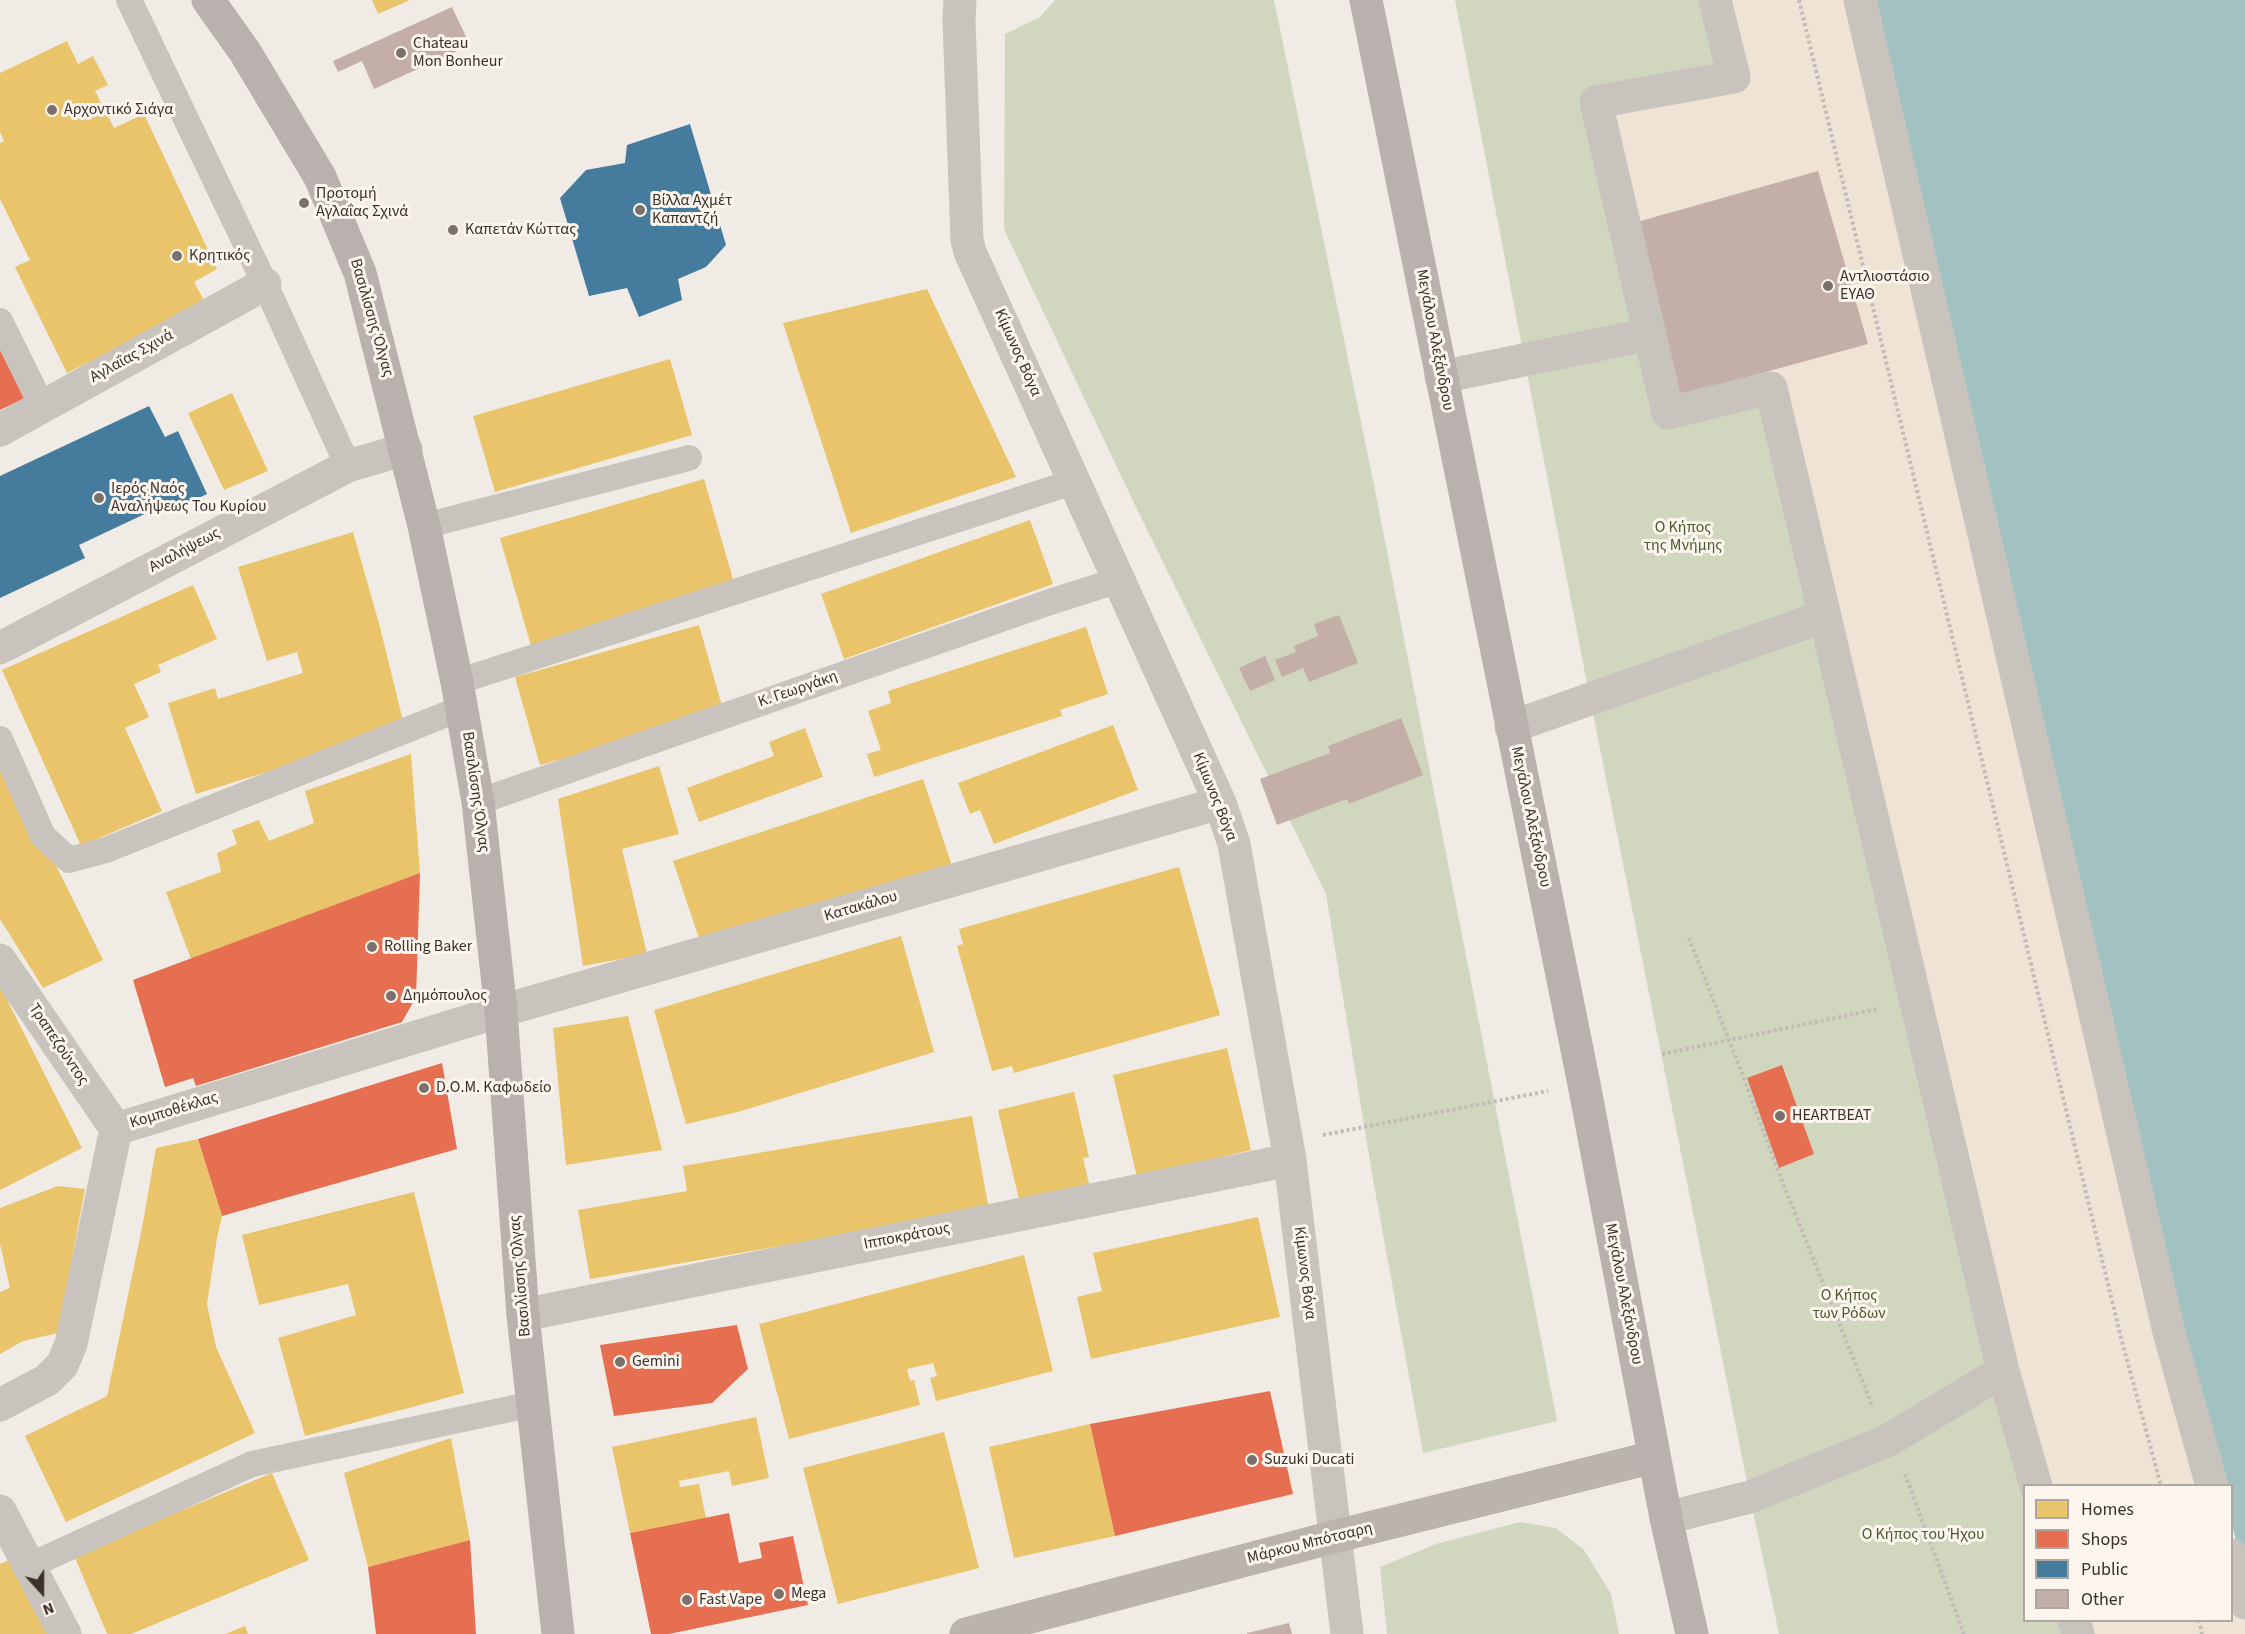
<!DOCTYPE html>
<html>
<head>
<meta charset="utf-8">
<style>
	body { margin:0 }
	#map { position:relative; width:2245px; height:1634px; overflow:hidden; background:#f0ebe5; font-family:"Source Sans 3",sans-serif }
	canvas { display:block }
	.legend { position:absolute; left:2023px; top:1484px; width:210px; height:138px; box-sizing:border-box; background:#fbf5ee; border:2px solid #aea6a0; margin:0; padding:8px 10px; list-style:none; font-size:18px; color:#3b302b }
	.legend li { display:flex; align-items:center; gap:12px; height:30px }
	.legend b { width:30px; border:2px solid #aea6a0 }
	.north { position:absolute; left:12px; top:1562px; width:60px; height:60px; -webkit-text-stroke:4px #fbf5ee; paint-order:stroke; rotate:159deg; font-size:16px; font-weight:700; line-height:24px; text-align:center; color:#3b302b }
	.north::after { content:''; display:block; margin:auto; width:21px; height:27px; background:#3b302b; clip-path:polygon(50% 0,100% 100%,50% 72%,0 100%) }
</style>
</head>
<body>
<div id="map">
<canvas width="2245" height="1634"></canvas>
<ul class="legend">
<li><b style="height:16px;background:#e9c46a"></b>Homes</li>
<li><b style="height:16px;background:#e76f51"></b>Shops</li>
<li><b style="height:16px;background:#457b9d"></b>Public</li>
<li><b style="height:16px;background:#c3afa7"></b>Other</li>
</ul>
<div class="north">N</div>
</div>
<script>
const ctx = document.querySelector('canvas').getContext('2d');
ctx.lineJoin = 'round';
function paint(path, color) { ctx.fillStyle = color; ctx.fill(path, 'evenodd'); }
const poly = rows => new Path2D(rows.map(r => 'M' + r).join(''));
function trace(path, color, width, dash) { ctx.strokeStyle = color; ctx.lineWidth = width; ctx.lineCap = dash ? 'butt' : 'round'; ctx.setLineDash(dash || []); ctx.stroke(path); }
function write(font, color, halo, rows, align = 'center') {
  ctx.font = font + ' "Source Sans 3",sans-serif'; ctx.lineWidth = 6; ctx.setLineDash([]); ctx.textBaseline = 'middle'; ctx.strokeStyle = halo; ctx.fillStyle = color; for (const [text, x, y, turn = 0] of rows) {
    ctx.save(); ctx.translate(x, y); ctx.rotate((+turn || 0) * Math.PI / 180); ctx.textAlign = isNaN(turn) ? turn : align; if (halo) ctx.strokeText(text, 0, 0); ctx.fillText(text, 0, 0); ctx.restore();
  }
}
const green = poly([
	[1055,0,1274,0,1374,485,1557,1421,1423,1453,1372,1174,1326,894,1134,503,1004,229,1005,34,1040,17],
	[1455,0,1715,0,1734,77,1643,303,1775,388,2024,1486,2024,1620,2074,1621,2078,1634,1779,1634,1750,1497,1590,699],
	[1520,1522,1556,1528,1584,1550,1611,1594,1619,1634,1387,1634,1380,1567,1436,1544]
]);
const plaza = poly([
	[1715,0,1860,0,2212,1485,2036,1485,1771,388,1668,413,1596,102,1733,77],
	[1818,171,1868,344,1678,396,1630,224],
	[2232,1555,2245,1603,2245,1634,2078,1634,2074,1621,2232,1620]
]);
const water = poly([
	[1866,0,2245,0,2245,1574,2232,1525,2232,1486,2221,1485]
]);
const homes = poly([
	[372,0,410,0,378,14],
	[67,41,78,64,93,56,108,85,95,91,114,128,144,114,217,269,194,282,206,304,67,373,15,267,30,260,0,199,0,143,4,141,0,132,0,73],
	[927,289,1016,477,851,533,783,323],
	[670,359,692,435,495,492,473,416],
	[232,393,268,471,224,490,188,413],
	[704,479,735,586,531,646,500,538],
	[1030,520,1053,584,844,659,821,594],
	[353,532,380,627,405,729,196,794,168,703,215,688,218,699,303,673,297,652,267,661,238,567],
	[193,585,217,639,158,665,161,672,134,684,149,717,125,728,162,811,81,846,2,670],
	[699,625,724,713,540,765,515,677],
	[1086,627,1108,694,1060,710,1062,716,874,777,867,754,881,750,868,711,891,703,888,691],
	[1113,725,1138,790,994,844,980,810,970,814,958,783],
	[805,728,823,777,699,822,687,788,774,756,769,742],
	[0,753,103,960,43,988,0,919],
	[411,754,420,873,191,959,166,892,221,872,217,853,237,844,232,830,259,820,269,841,314,823,305,791],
	[659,766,679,834,622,849,647,954,583,966,558,799],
	[923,779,952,866,702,947,673,861],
	[1179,867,1220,1015,1014,1073,1012,1066,992,1071,957,946,963,944,959,929],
	[901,936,934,1052,738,1112,686,1124,654,1010],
	[0,986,82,1148,0,1190],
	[628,1016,662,1150,566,1165,553,1028],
	[1227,1048,1251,1150,1137,1177,1113,1075],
	[1074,1092,1089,1157,1083,1158,1090,1188,1020,1204,998,1110],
	[972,1116,989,1210,590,1279,578,1210,687,1191,683,1166],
	[198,1139,222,1216,217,1238,207,1304,216,1347,255,1433,66,1522,25,1436,107,1396,142,1228,156,1148],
	[58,1186,85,1189,58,1333,23,1341,0,1354,0,1292,10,1288,0,1244,0,1208],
	[414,1192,464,1393,305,1436,278,1338,356,1315,348,1284,259,1305,242,1235],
	[1258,1217,1280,1317,1091,1359,1077,1297,1102,1291,1093,1253],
	[1024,1255,1053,1371,936,1401,930,1378,937,1376,933,1363,907,1369,910,1381,914,1380,920,1405,789,1439,759,1324],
	[756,1417,769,1478,732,1486,729,1471,679,1481,680,1487,699,1484,706,1518,630,1533,612,1447],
	[1090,1424,1115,1536,1014,1558,989,1447],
	[944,1432,979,1568,838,1604,803,1468],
	[451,1438,470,1540,368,1567,344,1473],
	[272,1473,309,1560,131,1634,107,1634,74,1555],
	[21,1555,56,1634,0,1634,0,1564],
	[245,1626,248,1634,225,1634]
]);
const shops = poly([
	[0,331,31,395,0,410],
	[420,873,416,997,402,1022,196,1086,193,1078,165,1087,133,980],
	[442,1063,457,1149,222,1216,198,1139],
	[1782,1065,1814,1154,1779,1168,1747,1078],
	[737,1325,748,1369,712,1403,614,1416,600,1345],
	[1270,1391,1293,1494,1115,1536,1090,1424],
	[729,1513,739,1563,762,1558,759,1543,793,1536,808,1605,669,1634,651,1634,630,1533],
	[470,1540,476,1634,376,1634,368,1567]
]);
const public = poly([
	[690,124,726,245,706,267,678,279,682,300,639,317,627,288,589,296,560,198,586,170,625,163,627,145],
	[149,406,165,437,178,431,207,494,171,511,168,503,79,545,85,558,0,598,0,476]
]);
const building = poly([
	[452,7,470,45,374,89,362,61,338,72,333,61],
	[1818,171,1868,344,1678,396,1630,224],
	[1339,615,1358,663,1309,682,1303,668,1282,677,1275,660,1296,652,1294,646,1318,636,1314,624],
	[1265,656,1275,680,1250,691,1239,668],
	[1401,718,1423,775,1349,804,1347,799,1277,825,1260,779,1330,753,1328,746],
	[1289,1623,1292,1634,1247,1634,1247,1633]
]);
const path = poly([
	[1799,0,2120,1334,2161,1486],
	[1689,938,1740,1068,1780,1176,1872,1405],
	[1662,1054,1878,1009],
	[1323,1135,1548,1091],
	[1905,1474,1964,1634],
	[2199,1620,2202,1634]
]);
const lane = poly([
	[129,0,265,284,348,466],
	[0,321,42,406],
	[424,526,689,458],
	[457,682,1073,482],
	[0,739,43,836,69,860,106,850,462,708],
	[478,802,1050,602,1119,580],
	[31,1565,252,1464,533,1404]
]);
const street = poly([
	[960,0,959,21,967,240,970,252,1220,803,1234,844,1290,1160,1347,1634],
	[1715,0,1734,77,1596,102,1668,413,1771,388,2003,1371,2036,1486],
	[1860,0,2169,1332,2212,1486],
	[1441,377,1650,334],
	[0,430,265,284],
	[0,648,348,466,406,449],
	[1511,727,1825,616],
	[0,960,116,1129],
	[116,1129,501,1011,1220,803],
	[523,1315,1290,1160],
	[0,1405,47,1380,62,1365,71,1344,116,1129],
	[0,1511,65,1634],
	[1666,1518,1750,1497,1887,1441,2003,1371],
	[2232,1555,2245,1603],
	[2074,1620,2078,1634]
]);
const secondary = poly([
	[966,1634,1337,1536,1654,1457]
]);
const primary = poly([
	[208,0,245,52,320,177,360,273,424,526,457,682,478,802,501,1011,523,1315,558,1634],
	[1366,0,1584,1084,1666,1518,1692,1634]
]);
const markers = [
	[401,53,6,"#7a716c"],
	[52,110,6,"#7a716c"],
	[304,203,6,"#7a716c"],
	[640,210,6,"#7a716c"],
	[453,230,6,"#7a716c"],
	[177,256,6,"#7a716c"],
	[1828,286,6,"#7a716c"],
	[99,498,6,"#7a716c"],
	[372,947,6,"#7a716c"],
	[391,996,6,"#7a716c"],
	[424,1088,6,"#7a716c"],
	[1780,1116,6,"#7a716c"],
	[620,1362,6,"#7a716c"],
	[1252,1460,6,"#7a716c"],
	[779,1594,6,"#7a716c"],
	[687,1600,6,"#7a716c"]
];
const poiNames = [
	["Chateau",413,44],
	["Mon Bonheur",413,62],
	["Αρχοντικό Σιάγα",64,110],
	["Προτομή",316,194],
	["Αγλαΐας Σχινά",316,212],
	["Βίλλα Αχμέτ",652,201],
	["Καπαντζή",652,219],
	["Καπετάν Κώττας",465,230],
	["Κρητικός",189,256],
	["Αντλιοστάσιο",1840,277],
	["ΕΥΑΘ",1840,295],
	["Ιερός Ναός",111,489],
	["Αναλήψεως Του Κυρίου",111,507],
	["Rolling Baker",384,947],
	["Δημόπουλος",403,996],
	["D.O.M. Καφωδείο",436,1088],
	["HEARTBEAT",1792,1116],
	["Gemini",632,1362],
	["Suzuki Ducati",1264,1460],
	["Mega",791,1594],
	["Fast Vape",699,1600]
];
const streetNames = [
	["Βασιλίσσης Όλγας",371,318,74],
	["Μεγάλου Αλεξάνδρου",1434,340,79],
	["Κίμωνος Βόγα",1017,353,66],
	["Αγλαΐας Σχινά",132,357,-29],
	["Αναλήψεως",185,551,-28],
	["Κ. Γεωργάκη",798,690,-19],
	["Βασιλίσσης Όλγας",475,792,82],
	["Κίμωνος Βόγα",1214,797,68],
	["Μεγάλου Αλεξάνδρου",1530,817,78],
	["Κατακάλου",861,907,-16],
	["Τραπεζούντος",58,1045,56],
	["Κομποθέκλας",174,1111,-17],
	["Ιπποκράτους",907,1237,-11],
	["Κίμωνος Βόγα",1304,1273,83],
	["Βασιλίσσης Όλγας",521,1276,-95],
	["Μεγάλου Αλεξάνδρου",1623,1294,79],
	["Μάρκου Μπότσαρη",1310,1544,-14]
];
const parkNames = [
	["Ο Κήπος",1683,528],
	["της Μνήμης",1683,546],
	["Ο Κήπος",1849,1296],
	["των Ρόδων",1849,1314],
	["Ο Κήπος του Ήχου",1923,1535]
];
paint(green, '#d1d6bf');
paint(plaza, '#eee3d5');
paint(water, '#a1c2c1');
paint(homes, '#e9c46a');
paint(shops, '#e76f51');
paint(public, '#457b9d');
paint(building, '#c3afa7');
trace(path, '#c2bbb6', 4, [3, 3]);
trace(lane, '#c9c3be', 26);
trace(street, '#c9c3be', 33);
trace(secondary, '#bab3ae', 33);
trace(primary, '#b8b1ad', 33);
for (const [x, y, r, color] of markers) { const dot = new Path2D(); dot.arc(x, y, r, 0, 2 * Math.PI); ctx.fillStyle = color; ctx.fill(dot); trace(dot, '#fbf5ee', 2); }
write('16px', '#3b302b', '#fbf5ee', poiNames, 'left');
write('16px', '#3b302b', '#fbf5ee', streetNames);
write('16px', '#4a5a2e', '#fbf5ee', parkNames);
</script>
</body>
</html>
